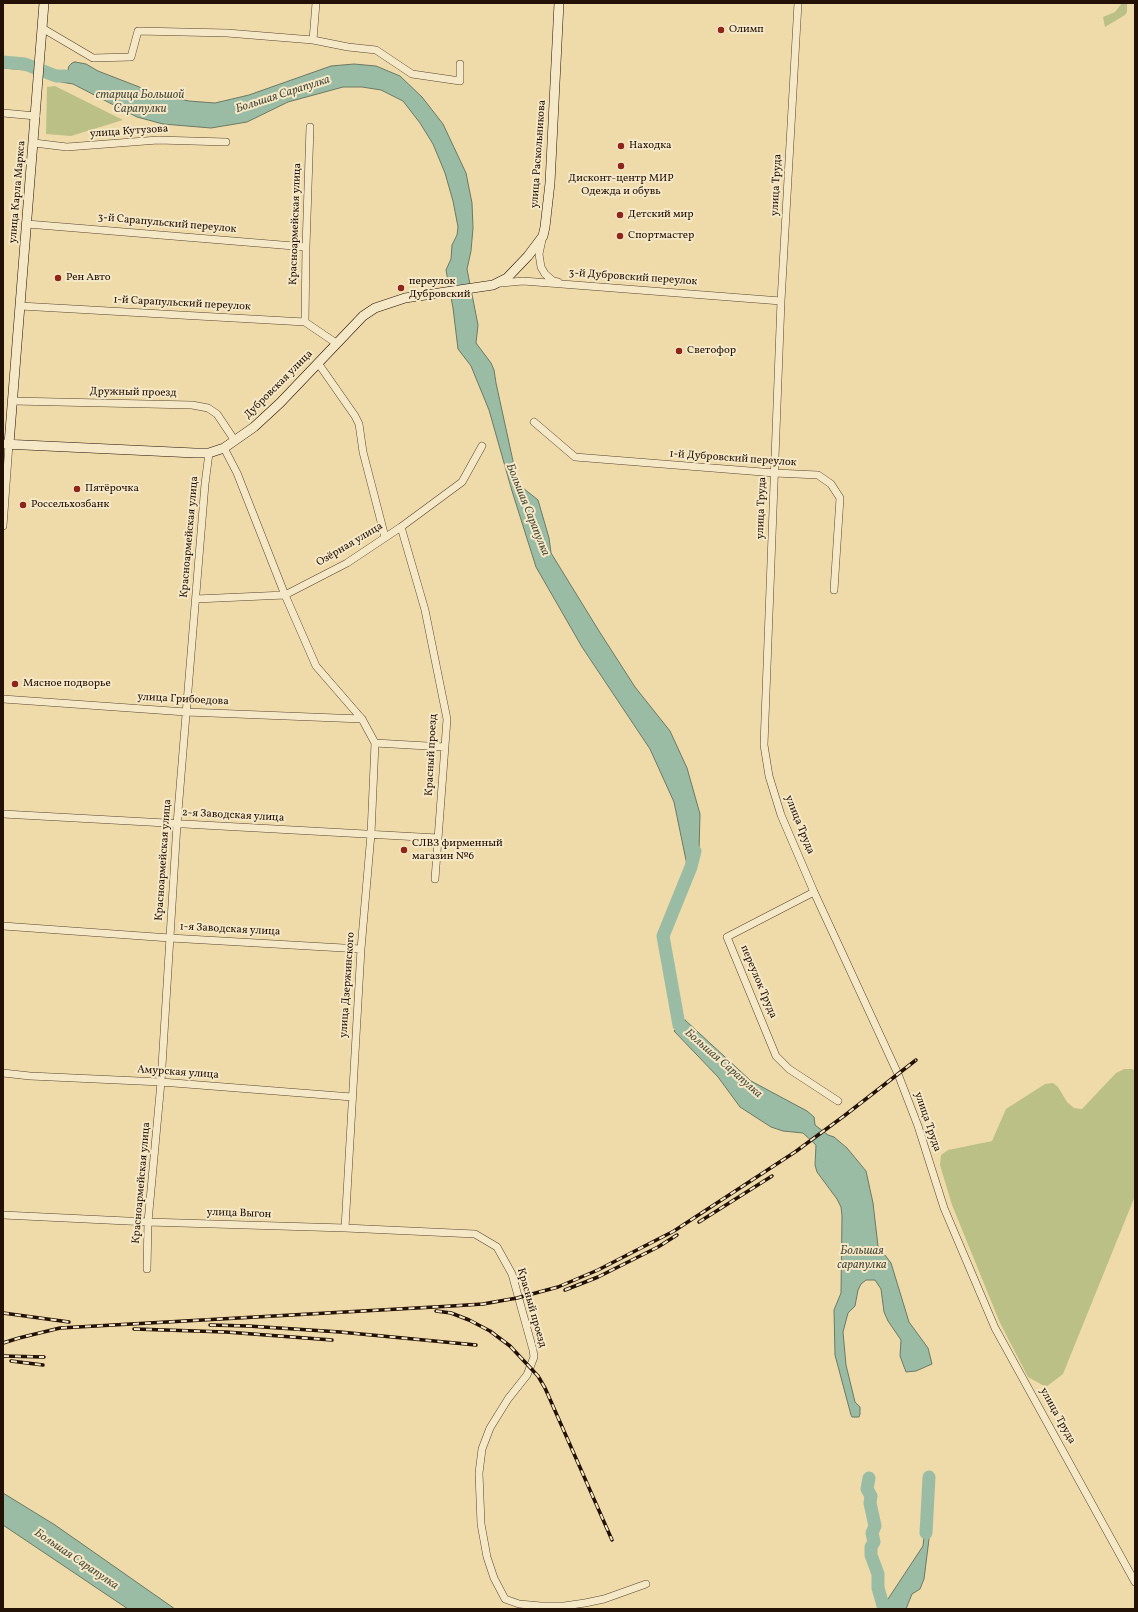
<!DOCTYPE html>
<html>
<head>
<meta charset="utf-8">
<style>
	body { margin:0 }
	#map { position:relative; width:1138px; height:1612px; overflow:hidden; background:#efdba9; font-family:Vollkorn,serif }
	canvas { display:block }
	.frame { position:absolute; inset:0; border:4px solid #241106; pointer-events:none }
</style>
</head>
<body>
<div id="map">
<canvas width="1138" height="1612"></canvas>
<div class="frame"></div>
</div>
<script>
const ctx = document.querySelector('canvas').getContext('2d');
ctx.lineJoin = 'round';
function paint(path, color) { ctx.fillStyle = color; ctx.fill(path, 'evenodd'); }
const poly = rows => new Path2D(rows.map(r => 'M' + r).join(''));
function trace(path, color, width, dash) { ctx.strokeStyle = color; ctx.lineWidth = width; ctx.lineCap = dash ? 'butt' : 'round'; ctx.setLineDash(dash || []); ctx.stroke(path); }
function write(font, color, halo, rows, align = 'center') {
  ctx.font = font + ' Vollkorn,serif'; ctx.lineWidth = 4; ctx.setLineDash([]); ctx.textBaseline = 'middle'; ctx.strokeStyle = halo; ctx.fillStyle = color; for (const [text, x, y, turn = 0] of rows) {
    ctx.save(); ctx.translate(x, y); ctx.rotate((+turn || 0) * Math.PI / 180); ctx.textAlign = isNaN(turn) ? turn : align; if (halo) ctx.strokeText(text, 0, 0); ctx.fillText(text, 0, 0); ctx.restore();
  }
}
const green = poly([
	[1122,3,1127,3,1127,12,1125,15,1105,27,1103,17,1115,12],
	[55,86,123,120,71,136,46,134,47,87],
	[1124,1069,1132,1069,1135,1071,1135,1196,1063,1374,1046,1387,1028,1377,1000,1323,952,1205,940,1165,941,1155,948,1150,992,1141,1006,1109,1045,1084,1053,1083,1058,1087,1067,1102,1074,1108,1082,1109,1116,1073]
]);
const water = poly([
	[3,57,25,60,25,70,3,68,3,57],
	[75,62,86,64,98,71,160,95,189,101,215,103,249,95,331,66,354,64,376,66,400,76,422,97,443,124,466,173,472,203,473,228,471,251,467,269,478,325,476,343,491,363,494,370,496,383,518,484,538,500,549,538,551,553,599,631,635,687,670,731,687,768,700,814,699,851,693,868,687,865,674,802,650,749,582,647,536,567,512,491,489,410,471,366,458,349,453,308,446,270,451,259,452,245,457,235,458,227,453,201,445,173,433,144,420,123,403,101,381,90,362,87,343,87,288,102,247,122,211,128,163,124,137,117,73,84,61,82,47,77,48,71,67,74,69,66,72,63,75,62],
	[685,1020,751,1081,807,1111,814,1117,815,1125,828,1135,834,1137,847,1148,866,1171,873,1203,878,1246,891,1263,909,1322,928,1348,932,1364,916,1371,906,1372,900,1356,901,1340,888,1321,884,1312,881,1289,875,1280,866,1280,861,1284,858,1290,855,1306,848,1313,843,1332,846,1365,855,1402,860,1407,860,1414,859,1417,852,1417,851,1415,835,1355,834,1310,841,1293,842,1216,841,1207,837,1199,817,1172,815,1165,816,1145,803,1133,783,1131,771,1127,740,1107,718,1077,674,1031,685,1020],
	[3,1493,55,1525,175,1609,128,1609,3,1525,3,1493],
	[929,1514,929,1539,924,1579,920,1589,912,1594,906,1609,880,1609,875,1591,875,1578,880,1571,881,1576,879,1585,884,1599,888,1599,923,1546,926,1516,929,1514]
]);
const river = poly([
	[3,62,25,64,56,76,65,76],
	[691,1036,679,1025,663,936,691,867,695,851],
	[869,1478,867,1489,871,1496,870,1503,875,1526,872,1533,874,1542,871,1547,871,1555,878,1574,878,1588,884,1609],
	[926,1533,929,1477]
]);
const street = poly([
	[798,3,781,301,764,745,769,776,781,815,814,892,898,1074,918,1126,944,1208,995,1328,1135,1582],
	[42,28,93,58,131,57,138,31,227,33,313,40,348,47,376,50,412,74,460,81,460,64],
	[313,40,316,3],
	[3,113,36,116],
	[34,143,67,147,158,140,226,142],
	[27,224,306,247],
	[542,240,539,254,541,267,545,274,553,281,558,282],
	[501,283,523,281,781,301],
	[20,306,305,322,336,343],
	[305,322,306,247,310,127],
	[318,363,355,416,359,424,363,452,385,537],
	[13,401,192,405,208,408,217,414,235,441],
	[534,422,575,457,775,473,818,475,831,484,840,498,834,590],
	[224,448,237,473,285,595,316,666,362,719,375,743],
	[3,526,9,444],
	[401,527,425,610,447,719,435,879],
	[196,599,285,595,347,563,401,527,462,482,482,446],
	[3,699,186,712,362,719],
	[375,743,445,747],
	[3,814,438,838],
	[814,892,727,937,776,1056,789,1069,838,1101],
	[3,926,170,938,361,949],
	[3,1073,30,1076,161,1082,352,1097],
	[3,1215,148,1222,345,1228,475,1234,497,1247,512,1274,533,1350,534,1357,527,1375,508,1399,490,1428,482,1449,479,1473,481,1524,487,1557,494,1578,505,1599,519,1604,541,1606,564,1606,585,1603,604,1599,646,1584],
	[345,1228,361,949,371,834,375,743],
	[147,1269,148,1222,161,1082,177,824,205,484,209,453]
]);
const secondary = poly([
	[3,444,195,453,209,453,224,448,254,427,280,403,363,316,375,308,405,298,493,285,507,278,528,256,543,236,545,227,550,183,559,3],
	[9,444,44,3]
]);
const rail = poly([
	[699,1222,772,1176],
	[565,1290,598,1277,658,1247,677,1235],
	[436,1311,451,1313,469,1320,490,1331,510,1346,538,1376,545,1388,612,1540],
	[3,1313,69,1322],
	[210,1325,248,1326,340,1332,476,1345],
	[134,1329,226,1332,332,1340],
	[3,1343,19,1338,60,1328,452,1306,483,1304,517,1298,558,1287,598,1270,674,1231,795,1152,844,1116,916,1060],
	[3,1356,44,1357],
	[11,1361,43,1365]
]);
const markers = [
	[721,30,4,"#8f2418"],
	[621,146,4,"#8f2418"],
	[621,166,4,"#8f2418"],
	[620,215,4,"#8f2418"],
	[620,236,4,"#8f2418"],
	[58,278,4,"#8f2418"],
	[401,288,4,"#8f2418"],
	[679,351,4,"#8f2418"],
	[77,489,4,"#8f2418"],
	[23,505,4,"#8f2418"],
	[15,684,4,"#8f2418"],
	[404,850,4,"#8f2418"]
];
const poiNames = [
	["Олимп",729,30],
	["Находка",629,146],
	["Дисконт-центр МИР",621,179,"center"],
	["Одежда и обувь",621,192,"center"],
	["Детский мир",628,215],
	["Спортмастер",628,236],
	["Рен Авто",66,278],
	["переулок",409,282],
	["Дубровский",409,295],
	["Светофор",687,351],
	["Пятёрочка",85,489],
	["Россельхозбанк",31,505],
	["Мясное подворье",23,684],
	["СЛВЗ фирменный",412,844],
	["магазин №6",412,857]
];
const streetNames = [
	["улица Кутузова",129,132,-4],
	["улица Раскольникова",539,154,-86],
	["улица Труда",777,185,-87],
	["улица Карла Маркса",18,192,-85],
	["3-й Сарапульский переулок",167,224,5],
	["Красноармейская улица",296,224,-88],
	["3-й Дубровский переулок",633,278,4],
	["1-й Сарапульский переулок",182,304,3],
	["Дубровская улица",279,385,-45],
	["Дружный проезд",133,393,1],
	["1-й Дубровский переулок",733,459,4],
	["улица Труда",762,508,-88],
	["Красноармейская улица",190,537,-85],
	["Озёрная улица",350,545,-31],
	["улица Грибоедова",183,700,3],
	["Красный проезд",432,755,-87],
	["2-я Заводская улица",233,816,3],
	["улица Труда",799,825,68],
	["Красноармейская улица",164,860,-86],
	["1-я Заводская улица",230,930,3],
	["переулок Труда",758,982,67],
	["улица Дзержинского",348,985,-86],
	["Амурская улица",178,1073,4],
	["улица Труда",927,1122,71],
	["Красноармейская улица",142,1183,-85],
	["улица Выгон",239,1214,2],
	["Красный проезд",531,1308,74],
	["улица Труда",1057,1416,61]
];
const waterNames = [
	["Большая Сарапулка",283,95,-18],
	["старица Большой",140,96],
	["Сарапулки",140,110],
	["Большая Сарапулка",527,510,68],
	["Большая Сарапулка",723,1064,41],
	["Большая",862,1252],
	["сарапулка",862,1266],
	["Большая Сарапулка",76,1560,34]
];
paint(green, '#bbc086');
paint(water, '#9bbca4');
trace(water, '#6b7865', 1);
trace(river, '#9bbca4', 13);
trace(street, '#57442f', 8);
trace(secondary, '#241106', 10);
trace(street, '#f5e8c7', 7);
trace(secondary, '#f5e8c7', 9);
trace(rail, '#241106', 3.5);
trace(rail, '#f5e8c7', 2, [6]);
for (const [x, y, r, color] of markers) { const dot = new Path2D(); dot.arc(x, y, r, 0, 2 * Math.PI); ctx.fillStyle = color; ctx.fill(dot); trace(dot, '#f5e8c7', 1.5); }
write('11px', '#241106', '#f5e8c7', poiNames, 'left');
write('11px', '#241106', '#f5e8c7', streetNames);
write('italic 12px', '#4e4d3d', '#f5e8c7', waterNames);
</script>
</body>
</html>
